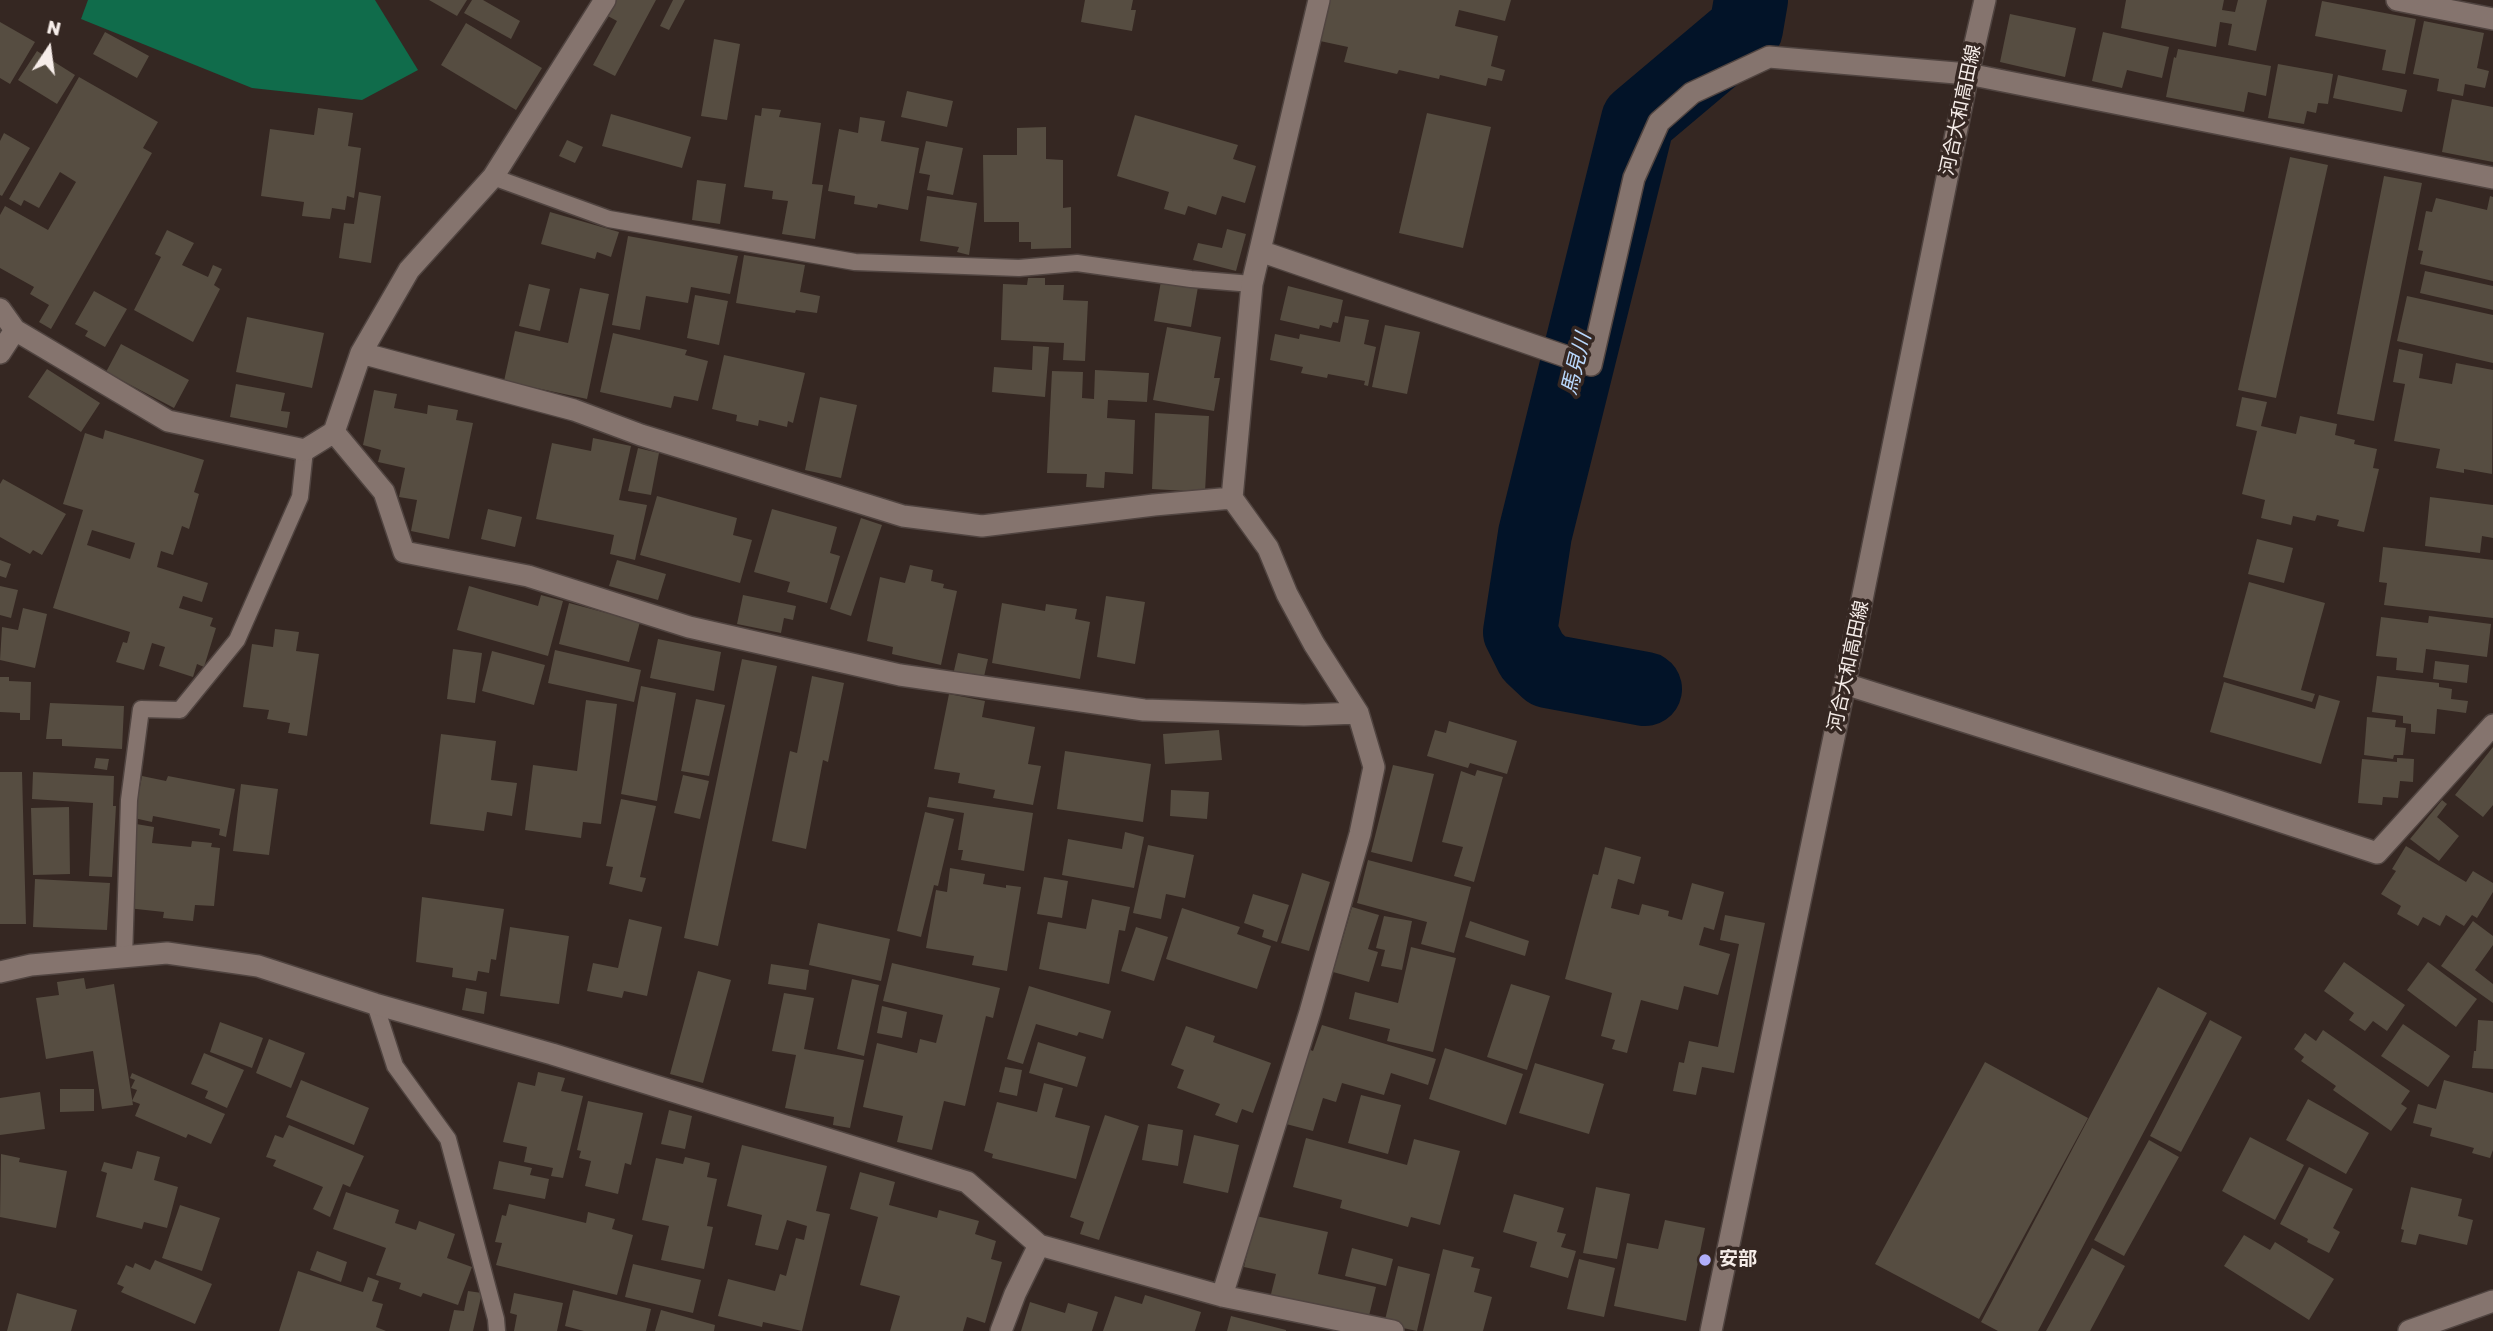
<!DOCTYPE html>
<html>
<head>
<meta charset="utf-8">
<style>
	body { margin:0 }
	#map { position:relative; width:2493px; height:1331px; overflow:hidden; background:#352722; font-family:Rubik,sans-serif }
	canvas { display:block }
	.north { position:absolute; left:14px; top:14px; width:70px; height:70px; -webkit-text-stroke:5px #352722; paint-order:stroke; rotate:13deg; font-size:19px; font-weight:700; line-height:28px; text-align:center; color:#f6ede9 }
	.north::after { content:''; display:block; margin:auto; width:24px; height:32px; background:#f6ede9; clip-path:polygon(50% 0,100% 100%,50% 72%,0 100%) }
</style>
</head>
<body>
<div id="map">
<canvas width="2493" height="1331"></canvas>
<div class="north">N</div>
</div>
<script>
const ctx = document.querySelector('canvas').getContext('2d');
ctx.lineJoin = 'round';
function paint(path, color) { ctx.fillStyle = color; ctx.fill(path, 'evenodd'); }
const poly = rows => new Path2D(rows.map(r => 'M' + r).join(''));
function trace(path, color, width, dash) { ctx.strokeStyle = color; ctx.lineWidth = width; ctx.lineCap = dash ? 'butt' : 'round'; ctx.setLineDash(dash || []); ctx.stroke(path); }
function write(font, color, halo, rows, align = 'center') {
  ctx.font = font + ' Rubik,"Noto Sans JP",sans-serif'; ctx.lineWidth = 7; ctx.setLineDash([]); ctx.textBaseline = 'middle'; ctx.strokeStyle = halo; ctx.fillStyle = color; for (const [text, x, y, turn = 0] of rows) {
    ctx.save(); ctx.translate(x, y); ctx.rotate((+turn || 0) * Math.PI / 180); ctx.textAlign = isNaN(turn) ? turn : align; if (halo) ctx.strokeText(text, 0, 0); ctx.fillText(text, 0, 0); ctx.restore();
  }
}
const forest = poly([
	[88,0,375,0,418,70,362,100,252,88,81,19]
]);
const river = poly([
	[1645,689,1548,671,1532,656,1520,632,1535,534,1638,120,1746,29,1751,0]
]);
const building = poly([
	[429,0,467,0,457,16],
	[472,0,483,0,520,21,511,39,464,13],
	[609,0,656,0,615,76,593,65,617,21,606,15],
	[673,0,685,0,669,30,660,26],
	[1085,0,1133,0,1131,10,1136,10,1132,31,1081,22],
	[1330,0,1511,0,1505,21,1459,10,1455,26,1498,36,1491,66,1505,70,1502,81,1488,78,1486,86,1440,75,1439,79,1399,70,1397,74,1344,62,1348,47,1320,41],
	[2126,0,2224,0,2222,10,2235,12,2238,0,2267,0,2256,51,2228,45,2232,24,2220,22,2216,47,2121,28],
	[2322,1,2416,19,2405,74,2382,70,2386,50,2315,36],
	[2010,14,2076,28,2065,77,2000,62],
	[2424,21,2484,33,2477,68,2489,71,2485,88,2465,84,2463,96,2437,91,2439,79,2413,74],
	[0,22,35,42,10,84,0,78],
	[466,23,542,68,516,110,441,65],
	[105,32,149,56,137,78,93,54],
	[2103,32,2169,47,2162,78,2127,70,2122,88,2092,81],
	[714,39,740,44,727,120,701,116],
	[2178,49,2271,66,2266,96,2248,92,2244,112,2166,97,2174,57,2176,58],
	[37,51,75,75,57,104,18,80],
	[2278,64,2333,74,2328,104,2318,103,2316,113,2307,111,2304,124,2268,118],
	[2338,75,2407,90,2402,112,2333,98],
	[79,77,158,122,143,148,152,153,51,329,39,322,49,305,30,294,34,287,0,268,0,215,5,206,48,230,76,182,60,172,39,208,24,200,21,206,9,199],
	[907,91,953,101,947,127,901,117],
	[2452,99,2493,107,2493,162,2442,152],
	[318,108,353,113,348,146,361,148,354,198,347,196,345,210,332,208,330,219,302,216,304,202,261,196,270,129,314,135],
	[762,108,781,110,779,117,821,123,812,184,823,185,815,239,782,234,788,201,772,199,773,191,744,187,755,115,761,116],
	[1427,113,1491,127,1463,248,1399,233],
	[611,114,691,137,682,168,602,146],
	[1135,115,1238,145,1233,159,1256,166,1245,203,1222,196,1216,215,1188,206,1185,215,1164,209,1169,192,1117,176],
	[860,117,885,121,881,141,919,148,908,210,878,204,877,208,854,204,855,196,828,191,839,129,858,133],
	[1046,127,1046,159,1063,160,1063,208,1071,207,1071,248,1031,249,1031,242,1019,242,1019,222,984,222,983,155,1017,155,1017,128],
	[4,133,30,148,2,196,0,195,0,141],
	[567,140,583,147,575,163,559,156],
	[926,141,963,148,953,195,927,190,930,175,919,173],
	[2290,157,2328,165,2276,398,2238,390],
	[2384,176,2422,183,2374,421,2337,414],
	[697,180,726,184,720,224,692,220],
	[359,192,381,196,371,263,339,258,344,223,354,224],
	[927,196,977,203,969,255,957,252,959,247,920,241],
	[2490,196,2493,197,2493,281,2420,264,2423,251,2418,250,2426,211,2432,212,2436,198,2487,210],
	[550,212,619,232,611,257,597,252,595,259,541,244],
	[1227,229,1246,234,1236,271,1193,260,1198,243,1222,248],
	[167,230,194,243,182,265,208,277,213,265,222,269,214,285,220,289,193,342,134,310,161,257,155,254],
	[628,236,738,256,730,294,691,287,688,303,646,296,640,330,612,325],
	[744,255,805,265,800,292,820,296,817,313,796,310,795,313,736,303],
	[2425,271,2493,286,2493,310,2420,293],
	[1028,278,1045,278,1045,285,1064,285,1063,300,1088,301,1085,361,1063,360,1064,343,1001,340,1003,284,1027,285],
	[1161,281,1198,287,1191,327,1154,321],
	[529,284,550,289,540,331,519,326],
	[1288,286,1343,300,1338,323,1333,322,1331,328,1320,325,1319,329,1280,320],
	[580,288,609,294,587,399,504,381,515,331,568,343],
	[94,291,127,309,105,347,85,336,88,331,75,324],
	[695,295,728,301,719,345,687,338],
	[2407,296,2493,315,2493,363,2397,341],
	[1345,316,1369,320,1364,344,1376,347,1368,386,1364,385,1365,381,1328,374,1327,378,1301,373,1303,367,1270,360,1275,334,1299,339,1300,334,1340,342],
	[247,317,324,333,312,388,236,372],
	[1385,325,1420,332,1407,394,1372,387],
	[1167,327,1221,337,1214,378,1220,378,1214,411,1153,400],
	[613,333,687,350,685,355,708,361,698,401,674,396,671,408,600,392],
	[121,344,189,380,174,408,106,372],
	[1033,346,1049,347,1045,397,992,392,994,367,1032,370],
	[2399,349,2423,354,2419,378,2452,384,2456,363,2493,370,2492,474,2464,469,2464,473,2436,468,2440,449,2394,441,2405,384,2393,382],
	[724,355,805,373,793,423,788,421,787,427,759,420,758,426,736,421,737,415,712,409],
	[47,369,100,403,81,432,28,397],
	[1095,370,1149,373,1147,402,1108,400,1107,418,1135,420,1133,474,1105,472,1104,488,1086,487,1087,474,1047,473,1052,371,1083,372,1082,398,1094,399],
	[236,384,285,393,281,411,290,412,287,428,230,417],
	[374,390,397,394,394,408,427,414,428,405,458,410,456,420,473,423,449,539,411,531,417,500,399,497,405,468,378,462,381,450,363,445],
	[820,397,857,405,841,478,805,470],
	[2242,397,2267,402,2261,426,2296,434,2300,416,2337,424,2335,435,2355,440,2354,444,2377,449,2373,468,2379,469,2364,532,2337,526,2339,520,2317,515,2315,521,2293,516,2291,525,2261,518,2265,500,2242,494,2257,431,2236,426],
	[1155,413,1209,416,1205,492,1152,489],
	[105,430,204,460,194,492,199,494,189,529,182,526,173,555,161,551,157,567,208,583,202,602,183,596,179,608,213,618,210,626,216,628,204,667,197,664,193,677,159,666,165,647,152,643,144,670,116,662,123,642,127,643,130,632,53,608,83,510,63,504,85,433,103,439],
	[92,530,135,543,130,559,87,545],
	[593,438,631,446,619,500,647,505,635,560,610,554,614,535,536,519,552,443,591,451],
	[638,448,659,453,651,495,628,491],
	[3,479,66,514,42,555,33,550,30,554,0,537,0,484],
	[657,496,737,518,733,535,752,540,740,583,640,555],
	[2430,497,2493,505,2493,538,2482,536,2480,553,2425,546],
	[488,509,522,517,515,547,481,539],
	[772,509,837,527,830,553,840,556,827,603,787,592,790,582,754,572],
	[861,518,882,525,851,616,830,609],
	[2257,539,2293,548,2284,583,2248,574],
	[2383,547,2493,560,2493,618,2384,605,2387,583,2379,582],
	[0,560,11,564,6,578,0,576],
	[617,560,666,574,658,600,609,586],
	[910,565,933,570,931,581,944,584,943,588,957,591,941,665,892,654,893,647,867,641,880,577,905,583],
	[2249,582,2325,603,2301,690,2315,694,2312,702,2223,677],
	[0,586,18,590,11,618,0,615],
	[469,586,538,606,541,595,563,601,548,656,457,630],
	[743,595,796,606,793,620,784,618,781,633,737,624],
	[1106,596,1145,602,1135,664,1097,657],
	[569,603,640,622,629,662,559,644],
	[1002,603,1045,611,1046,604,1077,609,1075,619,1090,622,1080,679,992,663],
	[23,608,47,614,35,668,0,660,2,627,18,630],
	[2429,616,2491,624,2487,657,2426,649,2423,673,2396,670,2397,658,2376,656,2381,617,2428,623],
	[275,629,299,632,296,651,319,654,307,736,288,733,290,723,267,719,269,710,243,707,252,644,273,647],
	[658,639,721,652,714,691,650,678],
	[453,649,482,653,475,703,447,699],
	[555,650,641,670,634,702,548,683],
	[492,651,545,665,534,705,482,691],
	[958,653,988,659,983,681,953,675],
	[742,659,777,666,718,946,684,938],
	[2435,661,2469,665,2467,683,2433,679],
	[812,676,844,683,828,762,823,760,806,849,772,841,790,751,797,753],
	[2377,676,2439,683,2439,687,2452,689,2451,699,2468,701,2466,713,2437,709,2435,734,2411,732,2411,724,2403,723,2403,716,2372,712],
	[0,677,9,677,9,681,31,682,30,720,20,720,20,713,0,712],
	[2224,682,2315,709,2319,695,2340,701,2321,764,2210,732],
	[641,686,676,693,657,801,621,794],
	[949,694,985,701,982,717,1035,727,1028,764,1041,766,1033,805,993,798,995,790,958,783,960,773,934,769],
	[696,699,725,705,709,776,681,771],
	[586,700,617,704,601,824,583,822,581,838,525,830,533,765,577,771],
	[50,703,124,706,122,749,62,746,62,739,46,739],
	[2367,717,2396,720,2395,727,2406,728,2403,755,2394,755,2393,759,2364,755],
	[1449,721,1517,741,1507,774,1470,763,1468,768,1427,756,1435,730,1446,733],
	[1219,730,1222,760,1165,764,1163,734],
	[441,734,496,741,491,780,517,783,512,816,487,812,484,831,430,824],
	[2493,747,2493,805,2483,817,2455,795],
	[1065,751,1151,764,1143,822,1057,809],
	[96,758,109,759,107,770,94,768],
	[2397,758,2414,759,2413,782,2400,781,2398,798,2383,797,2382,805,2358,803,2362,759,2397,762],
	[1393,765,1434,774,1412,862,1371,852],
	[1477,770,1503,777,1474,882,1454,876,1463,847,1442,842,1461,771,1475,776],
	[0,772,22,772,26,924,0,924],
	[33,772,114,776,113,806,116,806,112,877,89,876,93,803,32,799],
	[683,775,709,781,700,819,674,813],
	[142,776,166,781,168,776,235,789,226,837,219,835,220,829,153,816,152,822,134,818],
	[241,784,278,789,269,855,233,851],
	[1171,790,1209,792,1207,819,1170,816],
	[929,797,1033,813,1024,871,961,860,963,850,958,850,964,813,927,807],
	[621,799,656,806,640,877,646,878,642,892,609,884,613,867,606,866],
	[2442,800,2447,804,2437,817,2459,836,2439,861,2410,839],
	[69,807,70,874,33,875,31,808],
	[925,812,954,819,938,886,934,885,921,937,897,931],
	[136,824,154,827,152,843,191,847,192,841,212,843,211,847,220,848,214,906,195,905,193,921,163,918,164,912,127,908],
	[1125,832,1144,837,1134,888,1062,875,1068,839,1122,849],
	[1148,845,1194,855,1185,898,1166,894,1161,919,1133,913],
	[2406,846,2466,882,2473,871,2493,883,2493,892,2477,918,2472,915,2464,926,2446,915,2440,926,2423,917,2418,926,2397,914,2401,906,2381,894,2396,871,2392,869],
	[1605,847,1641,857,1634,884,1618,879,1611,908,1639,915,1642,904,1669,911,1668,916,1682,920,1692,883,1724,892,1714,930,1704,927,1699,945,1730,954,1718,995,1684,986,1678,1010,1641,1000,1627,1053,1612,1049,1615,1040,1601,1036,1612,993,1565,979,1593,874,1598,875],
	[1368,860,1471,887,1454,953,1421,944,1427,922,1357,903],
	[950,868,985,874,983,884,1006,888,1006,885,1021,887,1007,971,972,965,974,956,926,948,936,890,947,892],
	[1302,873,1330,882,1309,951,1281,943],
	[1044,877,1068,881,1062,918,1037,914],
	[35,879,110,883,107,930,33,927],
	[1253,894,1289,905,1277,942,1262,937,1264,930,1244,923],
	[422,897,504,909,496,960,491,959,489,973,478,971,476,981,452,977,453,968,416,962],
	[1092,899,1130,907,1125,931,1119,930,1109,984,1039,969,1048,922,1086,929],
	[1352,907,1379,915,1368,949,1378,952,1369,982,1333,972],
	[1182,908,1240,927,1237,934,1271,946,1257,989,1166,959],
	[1725,915,1765,923,1734,1073,1702,1067,1696,1095,1673,1091,1679,1062,1684,1063,1689,1041,1718,1047,1739,944,1720,940],
	[1384,916,1412,921,1402,970,1381,966,1385,950,1376,948],
	[629,919,662,927,647,996,624,991,622,998,587,991,593,963,618,968],
	[1470,921,1529,941,1525,956,1465,937],
	[2473,921,2493,936,2493,945,2475,970,2493,984,2493,1003,2441,966],
	[818,923,890,939,881,981,809,965],
	[510,927,569,936,559,1004,500,996],
	[1136,927,1168,937,1154,981,1121,971],
	[1411,947,1456,958,1433,1052,1387,1041,1390,1029,1349,1019,1355,992,1398,1003],
	[2344,962,2405,1005,2387,1031,2373,1021,2365,1031,2349,1020,2354,1013,2324,991],
	[2428,962,2477,999,2456,1027,2407,990],
	[892,963,1000,988,993,1018,986,1016,965,1106,944,1101,932,1150,897,1142,903,1116,863,1107,877,1043,917,1053,920,1039,936,1043,943,1015,883,1001],
	[771,964,809,970,806,990,768,984],
	[698,971,731,980,703,1083,670,1074],
	[84,978,86,989,114,984,133,1105,102,1109,93,1051,46,1059,36,998,59,995,57,982],
	[852,979,879,985,864,1056,837,1049],
	[1511,984,1550,996,1527,1070,1487,1057],
	[1029,986,1111,1011,1103,1039,1079,1032,1077,1036,1036,1024,1023,1064,1007,1059],
	[2158,987,2207,1013,2038,1331,1998,1331,1981,1322],
	[466,988,487,992,484,1014,462,1010],
	[784,993,814,998,804,1049,864,1060,850,1128,833,1125,834,1117,785,1108,796,1055,772,1051],
	[882,1006,907,1012,902,1038,877,1033],
	[2210,1020,2242,1037,2181,1152,2150,1136],
	[2478,1020,2493,1021,2493,1069,2472,1068,2474,1051,2476,1051],
	[220,1022,263,1038,252,1068,210,1052],
	[2403,1024,2450,1056,2428,1087,2381,1056],
	[1322,1025,1436,1059,1428,1085,1391,1073,1384,1095,1342,1083,1336,1102,1323,1098,1313,1131,1286,1124,1308,1049,1313,1051],
	[1186,1026,1215,1036,1213,1042,1271,1063,1253,1113,1242,1109,1237,1123,1215,1115,1220,1104,1177,1088,1184,1070,1171,1065],
	[2323,1030,2410,1091,2401,1104,2407,1108,2391,1131,2333,1090,2336,1086,2301,1061,2304,1057,2294,1049,2305,1033,2316,1041],
	[269,1039,305,1053,291,1088,256,1073],
	[1038,1042,1086,1057,1077,1087,1029,1073],
	[1445,1048,1523,1074,1506,1125,1429,1099],
	[204,1053,244,1070,227,1108,205,1098,208,1091,191,1084],
	[1985,1062,2088,1118,1979,1319,1875,1264],
	[1535,1063,1604,1084,1589,1134,1519,1113],
	[1005,1067,1022,1070,1017,1096,999,1092],
	[538,1072,565,1078,561,1091,583,1096,563,1178,551,1176,553,1168,524,1162,527,1147,503,1142,518,1082,535,1086],
	[132,1073,225,1114,211,1144,188,1134,186,1138,135,1116,140,1104,132,1101,137,1090,131,1088,135,1080,130,1078],
	[301,1080,369,1108,354,1145,286,1117],
	[2444,1080,2493,1093,2493,1150,2490,1158,2472,1153,2474,1148,2430,1136,2432,1128,2413,1123,2418,1104,2436,1109],
	[1044,1083,1063,1088,1055,1117,1090,1126,1076,1179,992,1158,993,1154,984,1151,997,1102,1037,1112],
	[60,1089,94,1089,94,1111,60,1112],
	[40,1092,45,1129,0,1135,0,1098],
	[1361,1095,1401,1105,1388,1154,1348,1143],
	[2308,1099,2369,1133,2346,1174,2286,1140],
	[588,1101,643,1113,631,1165,625,1163,618,1194,585,1186,591,1161,579,1158,581,1151,577,1150],
	[669,1110,692,1116,685,1149,661,1144],
	[1105,1115,1139,1126,1099,1240,1080,1234,1084,1222,1070,1217],
	[1148,1124,1183,1130,1178,1166,1142,1160],
	[289,1125,364,1156,350,1187,343,1184,330,1217,313,1209,323,1187,273,1166,276,1160,266,1157,275,1135,283,1138],
	[1194,1135,1239,1145,1228,1193,1183,1183],
	[2250,1137,2304,1165,2275,1220,2222,1191],
	[1306,1138,1407,1165,1414,1139,1460,1151,1440,1225,1411,1217,1408,1227,1340,1208,1342,1200,1293,1187],
	[2149,1140,2179,1157,2124,1256,2094,1240],
	[742,1145,827,1166,816,1211,830,1214,802,1331,763,1322,762,1327,718,1316,728,1279,775,1291,780,1274,786,1276,796,1238,804,1240,807,1226,787,1220,778,1250,755,1245,762,1215,727,1206],
	[137,1151,160,1157,154,1180,178,1187,167,1228,144,1222,142,1229,96,1217,107,1173,101,1171,104,1162,132,1169],
	[1,1154,20,1158,19,1162,67,1171,56,1228,0,1217],
	[685,1157,710,1163,707,1177,717,1179,707,1226,713,1227,704,1269,661,1260,669,1226,642,1220,656,1158,683,1164],
	[499,1161,532,1168,530,1175,549,1179,545,1199,493,1189],
	[2309,1167,2353,1189,2333,1228,2340,1232,2329,1253,2307,1242,2308,1239,2280,1224],
	[860,1172,895,1182,889,1205,937,1218,939,1210,979,1221,975,1234,996,1241,991,1259,1002,1262,985,1323,967,1317,963,1331,890,1331,900,1296,860,1285,878,1217,850,1209],
	[1596,1187,1630,1194,1617,1259,1583,1253],
	[2411,1187,2462,1199,2458,1216,2473,1220,2467,1245,2419,1234,2416,1245,2401,1242,2404,1230,2401,1229],
	[346,1192,399,1210,395,1223,416,1230,419,1221,455,1234,447,1258,472,1267,458,1305,423,1293,421,1297,399,1289,401,1283,376,1275,386,1248,333,1229],
	[1514,1194,1564,1208,1557,1232,1566,1234,1561,1247,1576,1251,1568,1278,1530,1267,1537,1242,1503,1232],
	[509,1204,586,1223,588,1212,615,1219,612,1229,633,1235,617,1295,496,1265,502,1243,495,1242,502,1215,506,1216],
	[180,1205,220,1218,202,1271,162,1258],
	[1256,1216,1328,1232,1318,1274,1376,1287,1368,1320,1270,1298,1276,1274,1244,1267],
	[1665,1220,1705,1228,1686,1321,1614,1306,1627,1243,1658,1249],
	[2244,1235,2270,1250,2275,1242,2334,1279,2309,1320,2224,1266],
	[1352,1248,1393,1259,1386,1286,1345,1276],
	[2092,1248,2125,1266,2090,1331,2046,1331],
	[1443,1249,1474,1257,1471,1267,1480,1269,1474,1292,1492,1297,1483,1331,1423,1331],
	[317,1251,347,1262,341,1282,310,1270],
	[1579,1259,1615,1268,1604,1317,1567,1309],
	[155,1260,212,1284,195,1324,121,1292,124,1287,117,1284,126,1265,133,1268,135,1263,150,1270],
	[633,1264,701,1280,693,1313,625,1297],
	[1398,1266,1430,1274,1417,1331,1384,1324],
	[298,1271,363,1292,368,1277,379,1281,372,1301,383,1304,376,1327,386,1331,279,1331],
	[573,1290,651,1309,646,1331,584,1331,565,1326],
	[468,1291,482,1293,473,1331,449,1331,454,1310,464,1311],
	[17,1293,77,1310,71,1331,7,1331],
	[514,1293,563,1303,557,1331,514,1331,517,1315,510,1313],
	[1145,1295,1201,1312,1195,1331,1103,1331,1115,1296,1142,1304],
	[1030,1302,1065,1313,1068,1303,1098,1312,1092,1331,1021,1331],
	[661,1310,715,1325,714,1331,655,1331],
	[1231,1316,1286,1330,1286,1331,1227,1331]
]);
const lane = poly([
	[493,177,609,219,855,262,1019,268,1077,263,1191,279,1252,284],
	[124,958,129,800,141,709,180,710,237,640,300,497,305,450],
	[375,1004,395,1066,448,1139,496,1319,497,1331]
]);
const street = poly([
	[2397,0,2493,19],
	[1260,251,1591,365,1634,178,1659,122,1692,93,1769,57,1968,74,2493,178],
	[0,309,15,330,168,421,305,450,334,432,361,353,409,270,493,177,605,0],
	[0,353,15,330],
	[361,353,574,410,641,435,903,516,982,526,1154,505,1232,498],
	[334,432,384,492,404,552,528,576,689,627,900,675,1144,710,1304,715,1358,713],
	[1845,684,2218,801,2377,853,2493,725],
	[0,972,31,965,167,953,258,966,375,1004,552,1054,967,1182,1039,1245,1222,1296,1393,1331],
	[1222,1296,1310,1012,1360,834,1374,767,1358,713,1314,644,1287,594,1268,548,1232,498,1252,284,1319,0],
	[1001,1331,1015,1294,1039,1245],
	[2409,1331,2493,1301]
]);
const secondary = poly([
	[1711,1331,1845,684,1968,74,1985,0]
]);
const markers = [
	[1705,1260,7,"#b0aefa"]
];
const streetNames = [
	["河合大和高田線",1961,110,-78],
	["河合大和高田線",1849,666,-78]
];
const poiNames = [
	["安部",1719,1260]
];
const waterNames = [
	["馬見川",1577,364,-76]
];
paint(forest, '#106c4b');
trace(river, '#021328', 74);
paint(building, '#564d41');
trace(lane, '#504440', 19);
trace(street, '#504440', 24);
trace(secondary, '#504440', 24);
trace(lane, '#85746e', 16);
trace(street, '#85746e', 21);
trace(secondary, '#85746e', 21);
for (const [x, y, r, color] of markers) { const dot = new Path2D(); dot.arc(x, y, r, 0, 2 * Math.PI); ctx.fillStyle = color; ctx.fill(dot); trace(dot, '#352722', 2.5); }
write('19px', '#f6ede9', '#352722', streetNames);
write('bold 19px', '#f6ede9', '#352722', poiNames, 'left');
write('italic 21px', '#b9d8fd', '#352722', waterNames);
</script>
</body>
</html>
